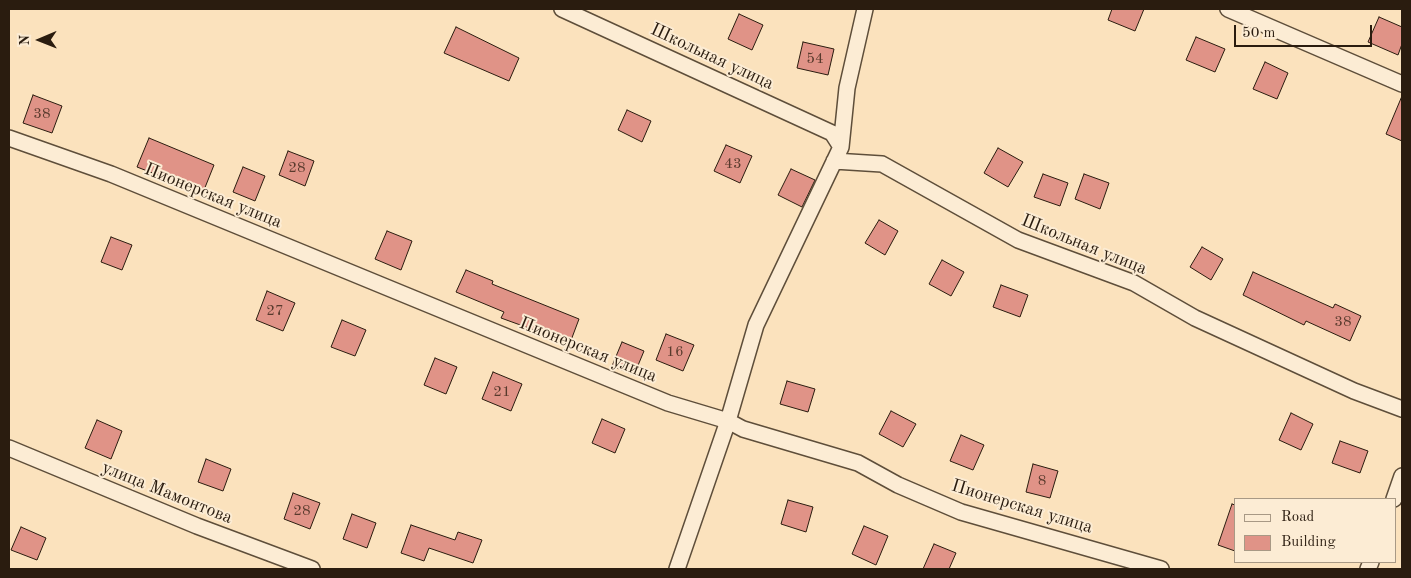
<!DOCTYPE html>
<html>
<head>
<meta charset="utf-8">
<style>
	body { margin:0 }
	#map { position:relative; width:1411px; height:578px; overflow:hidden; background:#fbe2bd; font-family:"Old Standard TT",serif }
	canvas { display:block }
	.frame { position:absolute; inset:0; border:10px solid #2a1c0f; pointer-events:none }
	.legend { position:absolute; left:1234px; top:498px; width:162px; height:65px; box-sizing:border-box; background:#fcecd4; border:1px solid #a89985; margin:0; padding:6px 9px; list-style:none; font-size:15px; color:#2a1c0f }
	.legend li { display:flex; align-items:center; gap:10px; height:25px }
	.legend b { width:25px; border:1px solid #a89985 }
	.north { position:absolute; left:15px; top:15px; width:50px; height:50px; -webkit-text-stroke:4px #fcecd4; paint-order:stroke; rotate:269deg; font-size:14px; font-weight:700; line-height:20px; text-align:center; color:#2a1c0f }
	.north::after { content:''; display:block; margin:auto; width:18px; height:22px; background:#2a1c0f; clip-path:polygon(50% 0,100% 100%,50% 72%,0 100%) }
	.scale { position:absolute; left:1234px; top:25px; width:138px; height:22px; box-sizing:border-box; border:2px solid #2a1c0f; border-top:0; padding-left:6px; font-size:15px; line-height:18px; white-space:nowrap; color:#2a1c0f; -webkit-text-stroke:4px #fcecd4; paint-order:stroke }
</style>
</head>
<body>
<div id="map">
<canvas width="1411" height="578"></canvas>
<div class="frame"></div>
<ul class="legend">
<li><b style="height:6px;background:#fcecd4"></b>Road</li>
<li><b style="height:14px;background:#e09387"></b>Building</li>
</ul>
<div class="north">N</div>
<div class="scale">50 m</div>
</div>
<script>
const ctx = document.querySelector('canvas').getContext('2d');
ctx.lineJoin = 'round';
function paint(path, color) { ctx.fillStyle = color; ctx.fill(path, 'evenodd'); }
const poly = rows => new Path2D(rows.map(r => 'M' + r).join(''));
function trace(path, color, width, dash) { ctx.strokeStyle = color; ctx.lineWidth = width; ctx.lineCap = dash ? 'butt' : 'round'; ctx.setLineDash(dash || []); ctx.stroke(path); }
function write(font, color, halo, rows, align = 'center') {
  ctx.font = font + ' "Old Standard TT",serif'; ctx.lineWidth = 4; ctx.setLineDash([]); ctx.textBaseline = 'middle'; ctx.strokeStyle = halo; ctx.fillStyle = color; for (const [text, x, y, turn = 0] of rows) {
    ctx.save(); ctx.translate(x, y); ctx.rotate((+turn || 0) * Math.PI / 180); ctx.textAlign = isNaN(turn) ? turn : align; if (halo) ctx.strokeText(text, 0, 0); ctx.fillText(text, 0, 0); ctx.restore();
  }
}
const building = poly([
	[1112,9,1144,9,1135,31,1108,20,1112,9],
	[739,14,763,25,752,50,728,39,739,14],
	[1379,17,1402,27,1402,44,1398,55,1368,42,1379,17],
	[456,27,519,58,509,81,444,53,456,27],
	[1196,37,1225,49,1215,72,1186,60,1196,37],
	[803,42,834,49,828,75,797,68,803,42],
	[1265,62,1288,73,1277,99,1253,89,1265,62],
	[33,95,62,106,52,133,23,123,33,95],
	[1402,96,1402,141,1386,134,1402,96],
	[627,110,651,121,642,142,618,130,627,110],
	[149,138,214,165,204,190,164,174,163,177,137,167,149,138],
	[726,145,752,156,740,183,714,171,726,145],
	[998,148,1023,162,1008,187,984,173,998,148],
	[288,151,314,161,305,186,279,175,288,151],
	[243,167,265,176,255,201,233,192,243,167],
	[791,169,815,180,802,207,778,195,791,169],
	[1043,174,1068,183,1060,206,1034,197,1043,174],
	[1084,174,1109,183,1100,209,1075,199,1084,174],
	[879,220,898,231,885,255,865,243,879,220],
	[387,231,412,241,401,270,375,259,387,231],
	[111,237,132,245,122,270,101,262,111,237],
	[1202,247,1223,259,1211,280,1190,267,1202,247],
	[942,260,964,272,951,296,929,284,942,260],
	[466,270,493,281,492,284,579,319,570,343,501,318,504,312,456,292,466,270],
	[1253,272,1333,308,1335,304,1361,316,1350,341,1306,321,1304,325,1243,295,1253,272],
	[1001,285,1028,295,1020,317,993,307,1001,285],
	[267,291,295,303,283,331,256,320,267,291],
	[342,320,366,330,355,356,331,347,342,320],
	[666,334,694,345,683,371,656,360,666,334],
	[622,342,644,351,634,375,612,366,622,342],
	[435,358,457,367,446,394,424,385,435,358],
	[493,372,522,384,511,411,482,399,493,372],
	[787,381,815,389,808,412,780,404,787,381],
	[891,411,916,424,903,447,879,434,891,411],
	[1291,413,1313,424,1301,450,1279,440,1291,413],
	[602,419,625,429,615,453,592,443,602,419],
	[97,420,122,431,111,459,85,448,97,420],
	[961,435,984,445,973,470,950,461,961,435],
	[1340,441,1368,451,1360,473,1332,463,1340,441],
	[206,459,231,469,223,491,198,482,206,459],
	[1033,464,1058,471,1050,498,1026,492,1033,464],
	[293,493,320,503,310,529,284,519,293,493],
	[788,500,813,507,806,532,781,524,788,500],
	[1232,504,1235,505,1235,551,1218,545,1232,504],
	[352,514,376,523,367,548,343,539,352,514],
	[411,525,455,540,458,532,482,540,473,563,429,548,424,561,401,553,411,525],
	[864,526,888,536,876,565,852,554,864,526],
	[21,527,46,538,37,560,11,550,21,527],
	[934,544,956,553,949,569,923,569,934,544]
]);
const minor = poly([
	[562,9,832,133,841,147],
	[1228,9,1402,84],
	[9,138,111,174,668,403,728,421,743,429,858,463,898,485,961,512,1161,569],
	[834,161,882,164,1018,240,1134,283,1195,318,1354,391,1402,409],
	[9,448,197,526,312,569],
	[1394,499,1402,476],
	[677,569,728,421,756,325,841,147,847,88,865,9],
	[1368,569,1371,562]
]);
const numberNames = [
	["54",815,59],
	["38",42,114],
	["43",733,164],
	["28",297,168],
	["27",275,311],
	["38",1343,322],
	["16",675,352],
	["21",502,392],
	["8",1042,481],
	["28",302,511]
];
const streetNames = [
	["Школьная улица",712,57,25],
	["Пионерская улица",213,196,22],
	["Школьная улица",1084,245,22],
	["Пионерская улица",588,350,22],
	["улица Мамонтова",167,493,22],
	["Пионерская улица",1022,507,17]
];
paint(building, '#e09387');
trace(building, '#2a1c0f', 1);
trace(minor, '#5e4e3a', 18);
trace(minor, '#fcecd4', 15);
write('15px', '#583a2d', null, numberNames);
write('18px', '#2a1c0f', '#fcecd4', streetNames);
</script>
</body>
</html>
